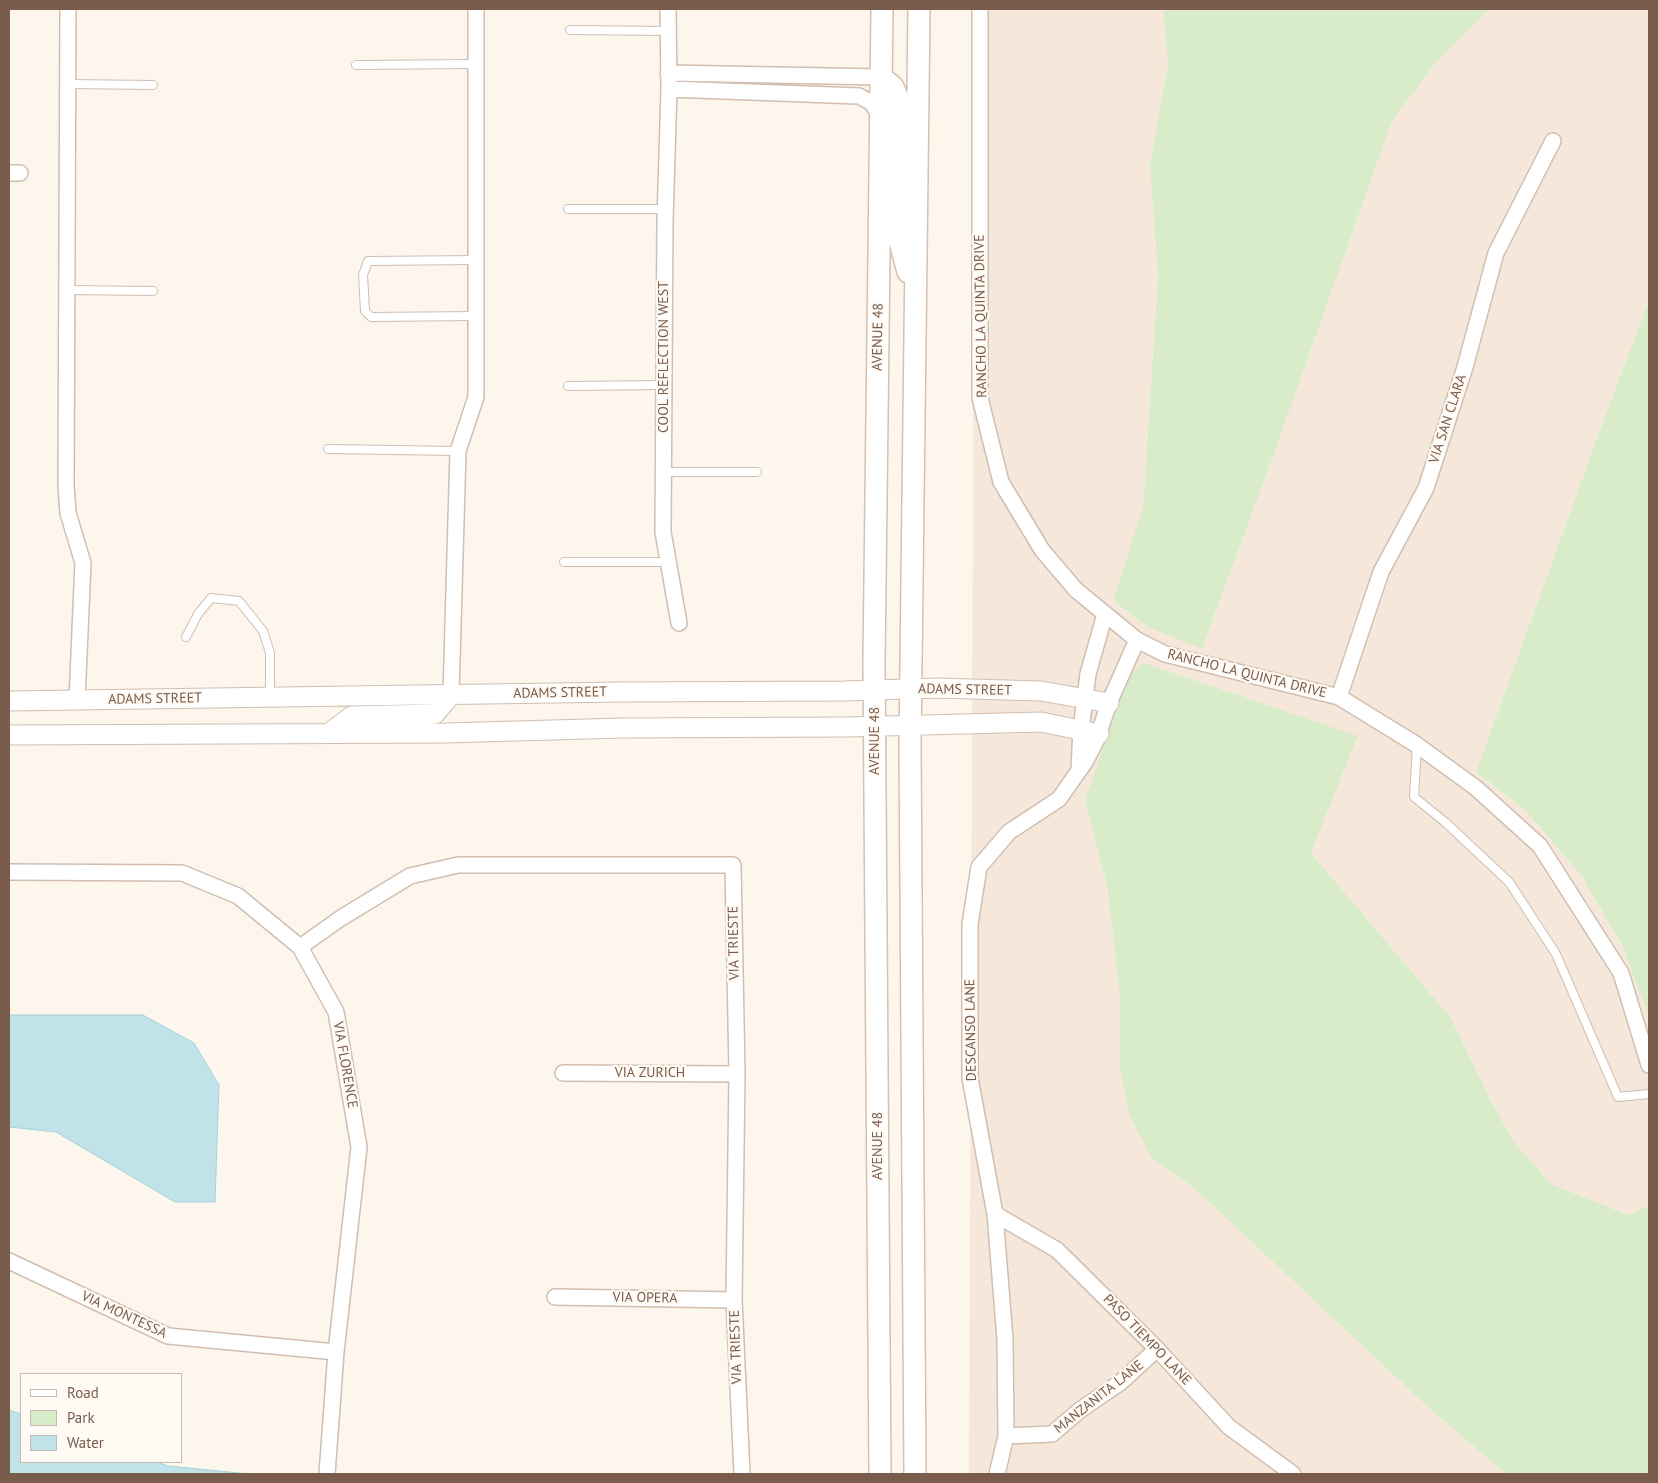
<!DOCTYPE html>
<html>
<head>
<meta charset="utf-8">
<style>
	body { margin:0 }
	#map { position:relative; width:1658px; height:1483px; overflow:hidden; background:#fdf6ec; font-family:"PT Sans",sans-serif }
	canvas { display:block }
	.frame { position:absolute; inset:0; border:10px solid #7a5c4d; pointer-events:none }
	.legend { position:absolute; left:20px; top:1373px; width:162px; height:90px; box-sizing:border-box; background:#fffaf3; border:1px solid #cabbb1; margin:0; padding:6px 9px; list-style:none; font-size:15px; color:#7a5c4d }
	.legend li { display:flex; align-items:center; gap:10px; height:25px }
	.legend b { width:25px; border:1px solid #cabbb1 }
</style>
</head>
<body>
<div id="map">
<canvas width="1658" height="1483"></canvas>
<div class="frame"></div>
<ul class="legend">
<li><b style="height:6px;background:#fff"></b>Road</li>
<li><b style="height:14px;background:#d8ecc9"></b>Park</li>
<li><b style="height:14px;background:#bfe3e8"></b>Water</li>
</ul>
</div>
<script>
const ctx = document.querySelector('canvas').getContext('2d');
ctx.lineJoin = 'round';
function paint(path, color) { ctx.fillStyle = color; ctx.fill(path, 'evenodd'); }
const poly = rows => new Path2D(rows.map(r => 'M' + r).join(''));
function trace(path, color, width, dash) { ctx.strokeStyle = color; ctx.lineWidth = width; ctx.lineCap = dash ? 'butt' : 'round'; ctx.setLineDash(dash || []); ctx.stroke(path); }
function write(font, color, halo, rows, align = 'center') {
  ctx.font = font + ' "PT Sans",sans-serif'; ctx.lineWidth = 4.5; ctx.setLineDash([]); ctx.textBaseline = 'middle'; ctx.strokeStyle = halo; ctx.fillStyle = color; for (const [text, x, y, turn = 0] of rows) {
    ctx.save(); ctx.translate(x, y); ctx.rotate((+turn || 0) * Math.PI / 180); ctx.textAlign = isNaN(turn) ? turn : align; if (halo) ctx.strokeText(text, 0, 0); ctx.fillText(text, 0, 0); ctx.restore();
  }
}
const residential = poly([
	[975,9,1163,9,1168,64,1150,164,1158,276,1143,507,1113,600,1202,649,1274,454,1392,121,1438,60,1489,9,1649,9,1649,301,1605,416,1476,772,1525,810,1581,875,1622,945,1649,1017,1649,1205,1629,1215,1551,1184,1514,1142,1489,1097,1451,1018,1311,853,1358,736,1085,800,1107,886,1120,997,1120,1067,1151,1157,1194,1188,1431,1410,1506,1474,969,1474]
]);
const green = poly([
	[1163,9,1489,9,1438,60,1392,121,1274,454,1202,649,1148,627,1113,600,1143,507,1158,276,1150,164,1168,64],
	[1649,301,1649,1017,1622,945,1581,875,1525,810,1476,772,1605,416],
	[1144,663,1358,736,1311,853,1451,1018,1489,1097,1514,1142,1551,1184,1629,1215,1649,1205,1649,1474,1506,1474,1431,1410,1194,1188,1151,1157,1129,1114,1120,1067,1120,997,1107,886,1085,800,1128,676]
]);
const water = poly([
	[9,1015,143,1015,194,1043,219,1085,215,1202,175,1202,56,1132,9,1127,9,1015],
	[9,1410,21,1414,21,1462,157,1462,168,1466,249,1474,9,1474,9,1410]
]);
const service = poly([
	[570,30,668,31],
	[356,65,476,64],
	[67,84,153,85],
	[568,209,666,209],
	[476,260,368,261,363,275,365,311,371,317,476,316],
	[67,290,153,291],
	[568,386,664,385],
	[328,449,458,451],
	[664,472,757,472],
	[564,562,668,562],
	[186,637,198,614,211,598,239,601,263,631,270,653,270,698],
	[1417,745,1414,797,1445,822,1509,882,1556,954,1618,1097,1649,1094]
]);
const minor = poly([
	[68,9,66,485,68,513,83,563,77,700],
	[668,9,669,89,665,220,663,532,679,623],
	[980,9,980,398,1001,482,1042,550,1076,590,1137,640,1165,654,1339,697,1417,745,1476,788,1540,846,1621,973,1649,1065],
	[668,73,881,77],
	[669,89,859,96,872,103,881,118],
	[9,173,20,173],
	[451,695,458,451,476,397,476,9],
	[1339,697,1381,572,1426,488,1465,367,1496,253,1553,141],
	[1079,769,1081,730,1088,674,1105,614],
	[9,872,182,873,238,896,300,947,336,1012,359,1147,336,1352,327,1474],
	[300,947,341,918,410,876,458,865,733,865,737,1074,734,1300,742,1474],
	[563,1073,737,1074],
	[995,1214,1057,1250,1157,1349,1229,1427,1293,1474],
	[9,1261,168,1336,336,1352],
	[555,1297,734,1300],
	[1006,1436,1052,1434,1080,1410,1121,1382,1157,1349],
	[997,1474,1006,1436,1005,1339,995,1214,970,1078,970,924,979,867,1009,832,1059,799,1085,762,1097,739,1109,703,1137,640]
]);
const tertiary = poly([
	[9,701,622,692,844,691,938,688,1041,691,1109,703],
	[329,733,352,716,435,714,451,695],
	[9,735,446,733,622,728,847,727,1041,722,1099,734]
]);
const secondary = poly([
	[881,77,893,87,901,105,900,242,908,272],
	[880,1474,874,662,882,9],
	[915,1474,910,745,919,9]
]);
const streetNames = [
	["RANCHO LA QUINTA DRIVE",981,316,-91],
	["AVENUE 48",878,337,-89],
	["COOL REFLECTION WEST",664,357,-90],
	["VIA SAN CLARA",1448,419,-72],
	["RANCHO LA QUINTA DRIVE",1247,674,14],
	["ADAMS STREET",965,690,1],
	["ADAMS STREET",560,693,-1],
	["ADAMS STREET",155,699,-1],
	["AVENUE 48",875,741,-90],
	["VIA TRIESTE",734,943,-91],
	["DESCANSO LANE",971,1030,-91],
	["VIA FLORENCE",345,1065,80],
	["VIA ZURICH",650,1073],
	["AVENUE 48",878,1146,-90],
	["VIA OPERA",645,1298,1],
	["VIA MONTESSA",124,1315,25],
	["PASO TIEMPO LANE",1147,1340,46],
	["VIA TRIESTE",736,1347,-92],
	["MANZANITA LANE",1099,1397,-38]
];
paint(residential, '#f5e8da');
paint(green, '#d8ecc9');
paint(water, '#bfe3e8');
trace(water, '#a5d3da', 1);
trace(service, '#d1beb0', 10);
trace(minor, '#d1beb0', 18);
trace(tertiary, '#d1beb0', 21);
trace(secondary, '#d6c0b0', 24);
trace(service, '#fff', 8);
trace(minor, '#fff', 15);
trace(tertiary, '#fff', 19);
trace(secondary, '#fff', 21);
write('14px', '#7a5c4d', '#fffaf3', streetNames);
</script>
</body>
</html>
